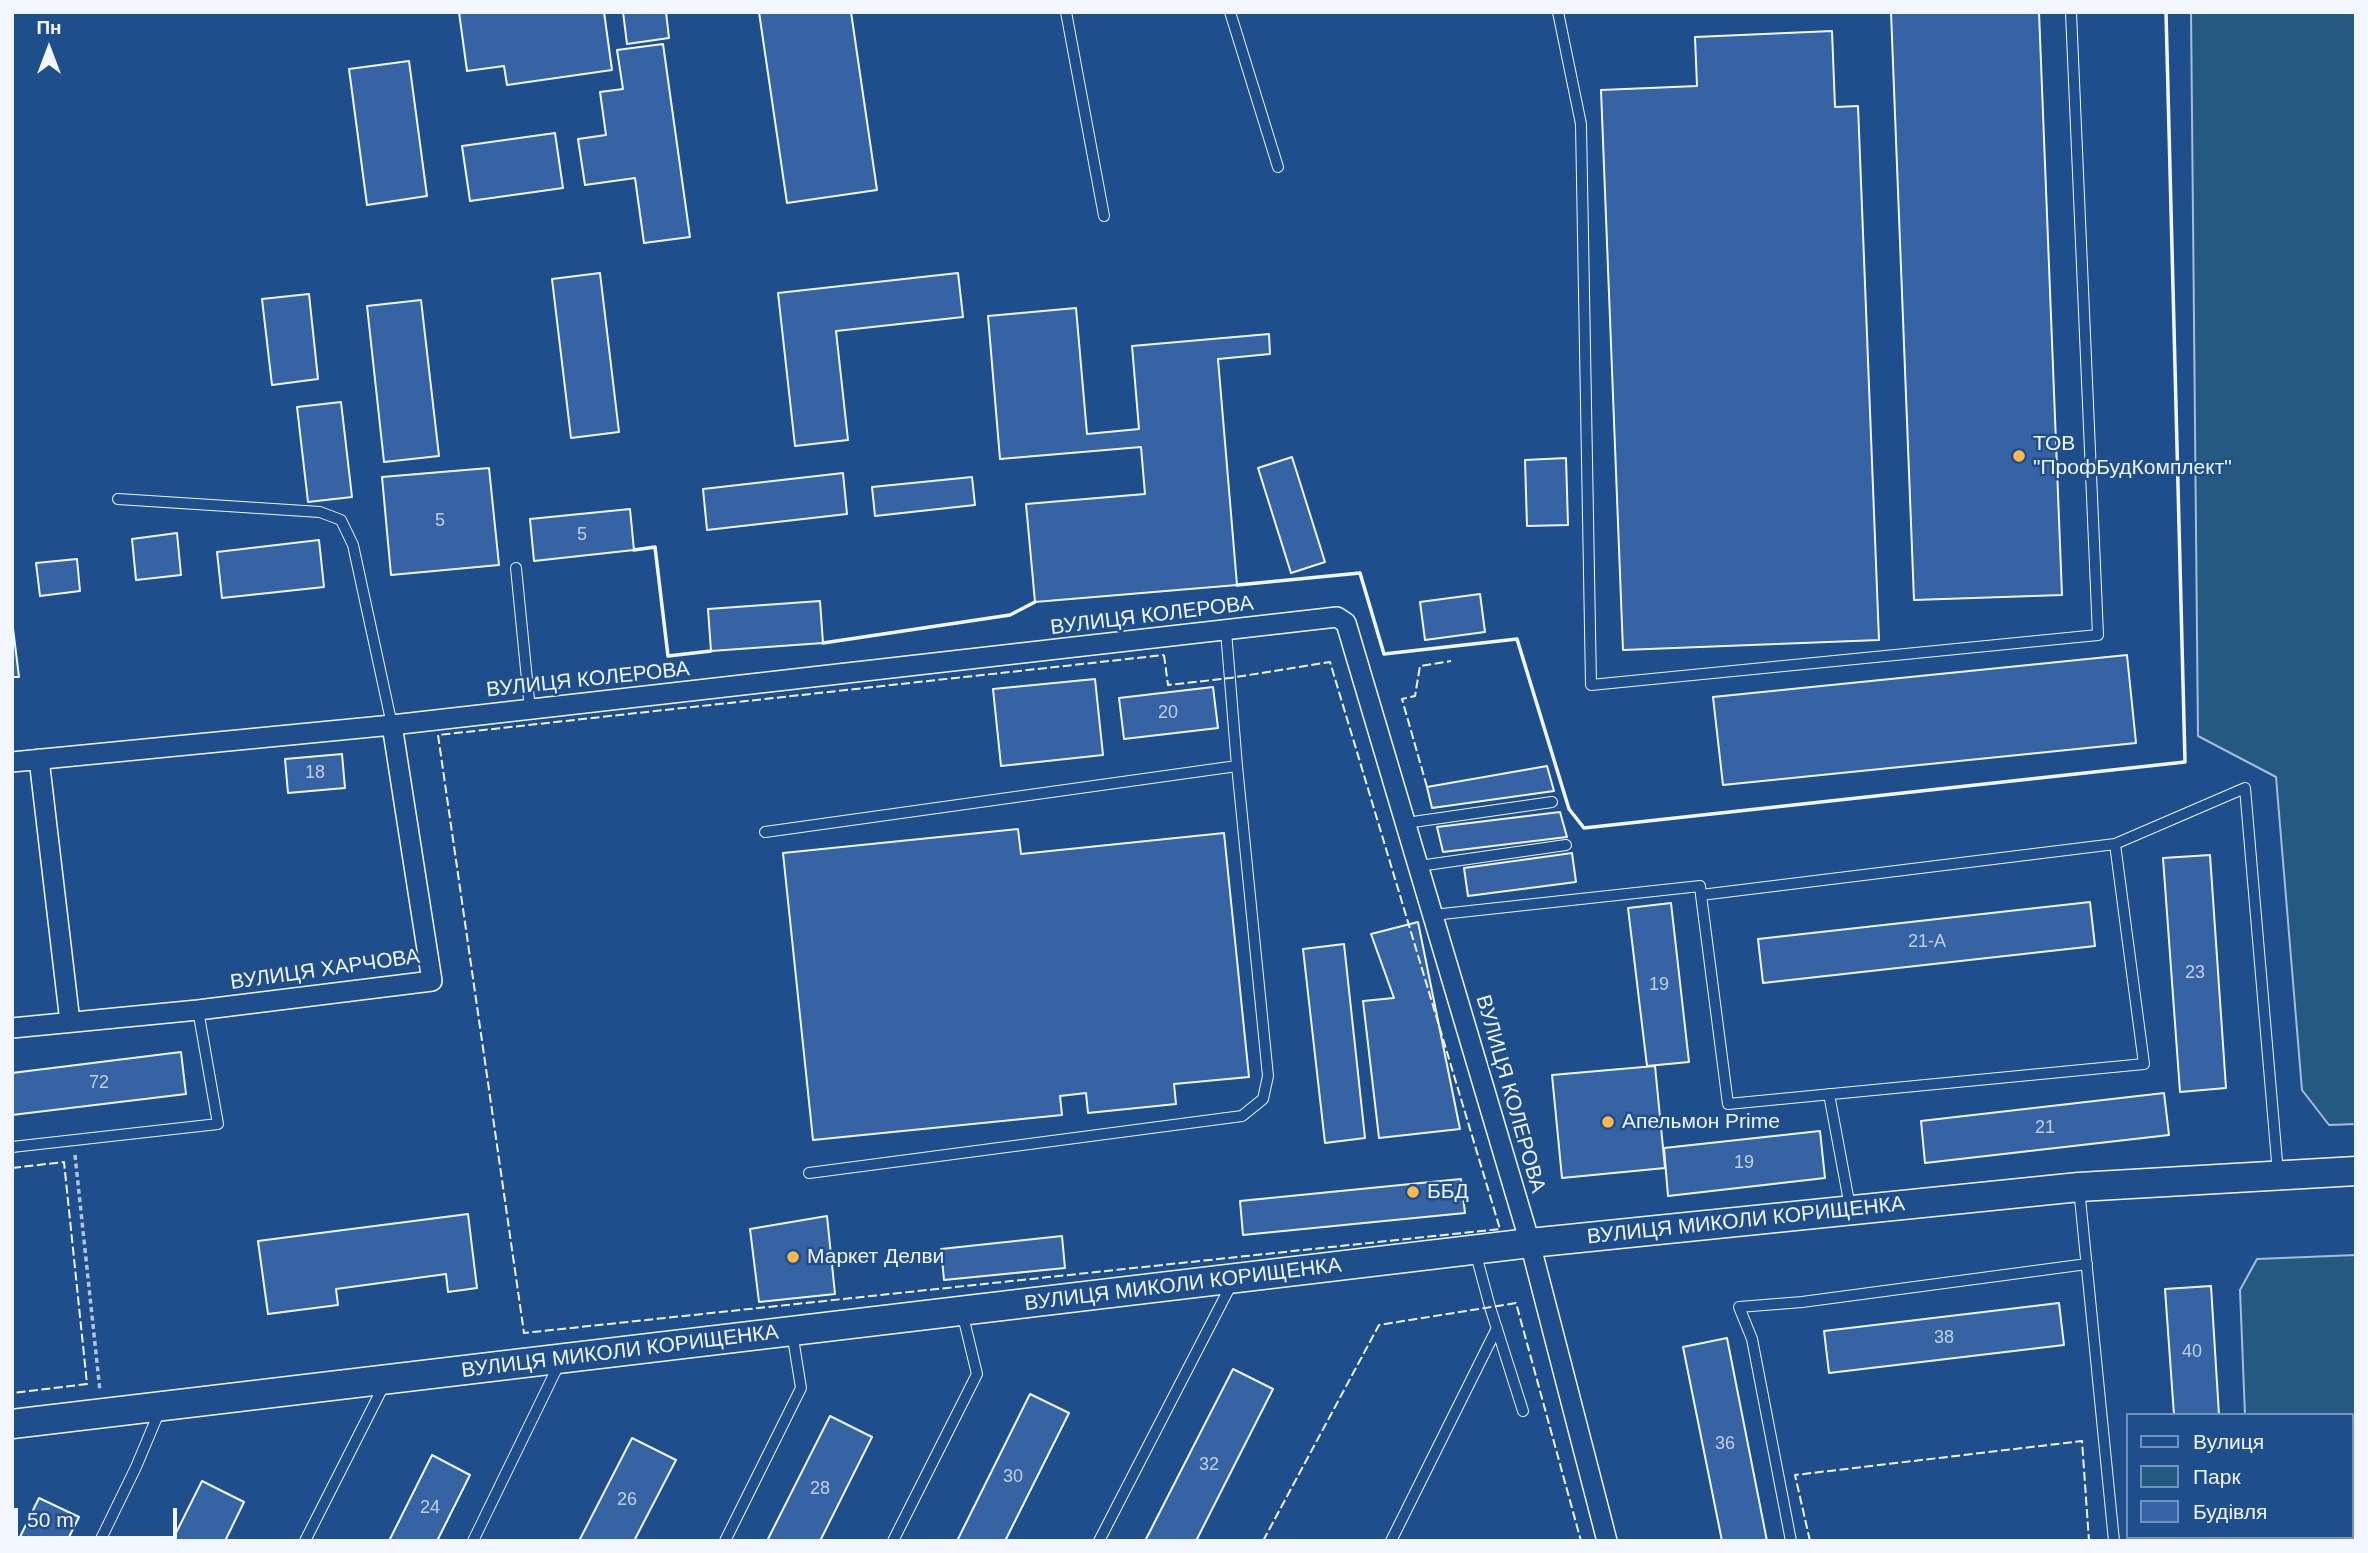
<!DOCTYPE html>
<html>
<head>
<meta charset="utf-8">
<style>
	body { margin:0 }
	#map { position:relative; width:2368px; height:1553px; overflow:hidden; background:#1f4e8c; font-family:Helvetica,sans-serif }
	canvas { display:block }
	.frame { position:absolute; inset:0; border:14px solid #f2f6ff; pointer-events:none }
	.legend { position:absolute; left:2126px; top:1413px; width:228px; height:126px; box-sizing:border-box; background:#1f4e8c; border:2px solid #7391ba; margin:0; padding:9px 12px; list-style:none; font-size:21px; color:#f2f6ff }
	.legend li { display:flex; align-items:center; gap:14px; height:35px }
	.legend b { width:35px; border:2px solid #7391ba }
	.north { position:absolute; left:14px; top:14px; width:70px; height:70px; -webkit-text-stroke:5px #1f4e8c; paint-order:stroke; rotate:0deg; font-size:19px; font-weight:700; line-height:28px; text-align:center; color:#f2f6ff }
	.north::after { content:''; display:block; margin:auto; width:24px; height:32px; background:#f2f6ff; clip-path:polygon(50% 0,100% 100%,50% 72%,0 100%) }
	.scale { position:absolute; left:14px; top:1508px; width:163px; height:32px; box-sizing:border-box; border:4px solid #f2f6ff; border-top:0; padding-left:9px; font-size:21px; line-height:24px; white-space:nowrap; color:#f2f6ff; -webkit-text-stroke:5px #1f4e8c; paint-order:stroke }
</style>
</head>
<body>
<div id="map">
<canvas width="2368" height="1553"></canvas>
<div class="frame"></div>
<ul class="legend">
<li><b style="height:9px;background:#1f4e8c"></b>Вулиця</li>
<li><b style="height:19px;background:#245a82"></b>Парк</li>
<li><b style="height:19px;background:#3563a3"></b>Будівля</li>
</ul>
<div class="north">Пн</div>
<div class="scale">50 m</div>
</div>
<script>
const ctx = document.querySelector('canvas').getContext('2d');
ctx.lineJoin = 'round';
function paint(path, color) { ctx.fillStyle = color; ctx.fill(path, 'evenodd'); }
const poly = rows => new Path2D(rows.map(r => 'M' + r).join(''));
function trace(path, color, width, dash) { ctx.strokeStyle = color; ctx.lineWidth = width; ctx.lineCap = dash ? 'butt' : 'round'; ctx.setLineDash(dash || []); ctx.stroke(path); }
function write(font, color, halo, rows, align = 'center') {
  ctx.font = font + ' Helvetica,sans-serif'; ctx.lineWidth = 5; ctx.setLineDash([]); ctx.textBaseline = 'middle'; ctx.strokeStyle = halo; ctx.fillStyle = color; for (const [text, x, y, turn = 0] of rows) {
    ctx.save(); ctx.translate(x, y); ctx.rotate((+turn || 0) * Math.PI / 180); ctx.textAlign = isNaN(turn) ? turn : align; if (halo) ctx.strokeText(text, 0, 0); ctx.fillText(text, 0, 0); ctx.restore();
  }
}
const green = poly([
	[2191,12,2356,12,2356,1124,2329,1125,2302,1090,2276,777,2198,736,2191,12],
	[2356,1255,2356,1541,2250,1541,2250,1537,2352,1537,2352,1415,2245,1415,2240,1290,2257,1259,2356,1255]
]);
const building = poly([
	[459,12,604,12,612,70,507,85,504,66,467,71,459,12],
	[623,12,666,12,669,38,627,44,623,12],
	[759,12,851,12,877,190,787,203,759,12],
	[1891,12,2039,12,2062,595,1914,600,1891,12],
	[1832,31,1835,107,1858,106,1879,640,1623,650,1601,90,1697,86,1695,37,1832,31],
	[663,44,690,237,644,243,635,178,585,185,578,139,606,135,600,92,623,89,617,50,663,44],
	[409,61,427,196,367,205,349,69,409,61],
	[555,133,563,188,470,201,462,146,555,133],
	[600,273,619,432,571,438,552,279,600,273],
	[958,273,963,317,836,331,848,440,795,446,778,293,958,273],
	[309,294,318,379,272,385,262,299,309,294],
	[421,300,439,456,384,462,367,306,421,300],
	[1076,308,1087,434,1139,429,1132,346,1269,334,1270,354,1218,359,1237,585,1035,602,1026,504,1145,494,1141,447,1000,459,988,316,1076,308],
	[341,402,352,497,308,502,297,407,341,402],
	[1292,457,1325,562,1291,573,1258,468,1292,457],
	[1566,458,1568,525,1527,526,1525,460,1566,458],
	[489,468,499,565,391,575,382,477,489,468],
	[843,473,847,514,707,530,703,489,843,473],
	[972,477,975,505,875,516,872,487,972,477],
	[630,509,634,550,534,561,530,519,630,509],
	[177,533,181,575,136,580,132,539,177,533],
	[319,540,324,587,222,598,217,552,319,540],
	[77,559,80,591,40,596,36,563,77,559],
	[1480,594,1485,632,1425,640,1420,602,1480,594],
	[820,601,823,643,711,651,708,609,820,601],
	[12,620,19,677,12,677,12,620],
	[2127,655,2136,743,1723,785,1713,697,2127,655],
	[1095,679,1103,755,1001,766,993,689,1095,679],
	[1213,687,1218,728,1124,739,1119,698,1213,687],
	[342,754,345,788,288,793,285,759,342,754],
	[1547,766,1554,791,1432,808,1427,787,1547,766],
	[1560,812,1567,837,1443,852,1437,827,1560,812],
	[1018,829,1021,854,1224,833,1249,1077,1174,1084,1176,1104,1088,1113,1086,1093,1060,1096,1062,1115,813,1140,783,853,1018,829],
	[1572,853,1576,882,1468,896,1464,868,1572,853],
	[2210,855,2226,1088,2180,1092,2163,858,2210,855],
	[2090,902,2095,946,1763,983,1758,939,2090,902],
	[1671,903,1689,1062,1647,1066,1628,908,1671,903],
	[1418,922,1460,1129,1379,1138,1363,1001,1394,998,1371,934,1418,922],
	[1344,944,1365,1138,1325,1143,1303,949,1344,944],
	[181,1052,186,1094,12,1115,12,1073,181,1052],
	[1655,1066,1665,1168,1562,1178,1552,1075,1655,1066],
	[2164,1093,2169,1135,1925,1163,1921,1121,2164,1093],
	[1820,1131,1825,1178,1668,1196,1664,1148,1820,1131],
	[1461,1179,1465,1213,1243,1235,1240,1201,1461,1179],
	[468,1214,477,1288,448,1292,446,1274,336,1289,338,1305,268,1314,258,1241,468,1214],
	[827,1216,835,1294,759,1302,750,1229,827,1216],
	[1062,1236,1065,1268,944,1280,941,1249,1062,1236],
	[2211,1286,2219,1415,2174,1415,2165,1289,2211,1286],
	[2059,1303,2064,1345,1829,1373,1824,1331,2059,1303],
	[1727,1338,1767,1541,1722,1541,1683,1347,1727,1338],
	[1233,1369,1273,1389,1196,1541,1145,1541,1233,1369],
	[1030,1394,1069,1413,1005,1541,957,1541,1030,1394],
	[830,1416,872,1437,820,1541,767,1541,830,1416],
	[632,1438,676,1460,634,1541,579,1541,632,1438],
	[432,1455,470,1475,437,1541,389,1541,432,1455],
	[202,1481,244,1502,225,1541,172,1541,202,1481],
	[39,1498,79,1517,67,1541,18,1541,39,1498],
	[2182,1537,2228,1537,2228,1541,2182,1541,2182,1537]
]);
const path = poly([
	[75,1155,100,1391]
]);
const lane = poly([
	[1066,12,1104,216],
	[1230,12,1278,167],
	[1558,12,1581,124,1591,685,2098,635,2071,12],
	[118,499,320,512,341,520,353,545,392,725],
	[516,568,530,710],
	[1406,823,1552,802],
	[765,832,1237,766],
	[2115,844,2245,788,2278,1173],
	[1419,866,1566,845],
	[1433,915,1700,886,1701,895,1728,1104,2144,1064,2115,844,1701,895],
	[1829,1094,1850,1207],
	[12,1147,218,1124,198,1010],
	[809,1173,1242,1116,1263,1099,1268,1076,1237,766,1226,631],
	[2079,1188,2114,1541],
	[1475,1251,1490,1307,1523,1411],
	[100,1541,136,1467,160,1410],
	[305,1541,384,1385],
	[473,1541,560,1362],
	[725,1541,801,1388,792,1332],
	[893,1541,977,1374,962,1312],
	[1099,1541,1232,1283],
	[1391,1541,1497,1328],
	[1791,1541,1752,1339,1739,1307,1802,1302,2087,1264]
]);
const street = poly([
	[39,759,70,1022],
	[12,762,392,725,1337,617,1346,623,1530,1243,1607,1541],
	[12,1028,198,1010,432,981,392,725]
]);
const secondary = poly([
	[12,1424,1530,1243,2079,1187,2356,1171]
]);
const fence = poly([
	[1164,655,1168,685,1230,678,1330,662,1500,1229,524,1333,438,735,1164,655],
	[1427,787,1402,699,1415,696,1420,666,1451,661],
	[12,1168,64,1162,87,1384,12,1393],
	[1263,1541,1379,1325,1516,1303,1581,1541],
	[1810,1541,1795,1475,2082,1441,2089,1541]
]);
const wall = poly([
	[634,550,655,547,668,656,711,651],
	[1237,585,1360,573,1384,654,1517,639,1569,809,1584,828,2185,762,2166,12],
	[823,643,1010,615,1035,602]
]);
const markers = [
	[2019,456,7,"#ffb74d"],
	[1608,1122,7,"#ffb74d"],
	[1413,1192,7,"#ffb74d"],
	[793,1257,7,"#ffb74d"]
];
const numberNames = [
	["5",440,521],
	["5",582,535],
	["20",1168,713],
	["18",315,773],
	["21-А",1927,942],
	["23",2195,973],
	["19",1659,985],
	["72",99,1083],
	["21",2045,1128],
	["19",1744,1163],
	["38",1944,1338],
	["40",2192,1352],
	["36",1725,1444],
	["32",1209,1465],
	["30",1013,1477],
	["28",820,1489],
	["26",627,1500],
	["24",430,1508]
];
const poiNames = [
	["ТОВ",2033,444],
	["\"ПрофБудКомплект\"",2033,468],
	["Апельмон Prime",1622,1122],
	["ББД",1427,1192],
	["Маркет Делви",807,1257]
];
const streetNames = [
	["ВУЛИЦЯ КОЛЕРОВА",1152,616,-7],
	["ВУЛИЦЯ КОЛЕРОВА",588,680,-6],
	["ВУЛИЦЯ ХАРЧОВА",325,970,-8],
	["ВУЛИЦЯ КОЛЕРОВА",1510,1094,74],
	["ВУЛИЦЯ МИКОЛИ КОРИЩЕНКА",1746,1221,-6],
	["ВУЛИЦЯ МИКОЛИ КОРИЩЕНКА",1183,1285,-7],
	["ВУЛИЦЯ МИКОЛИ КОРИЩЕНКА",620,1352,-7]
];
paint(green, '#245a82');
trace(green, '#a8bbd7', 2);
paint(building, '#3563a3');
trace(building, '#f2f6ff', 2);
trace(lane, '#f2f6ff', 12);
trace(street, '#f2f6ff', 22);
trace(secondary, '#f2f6ff', 31);
trace(path, '#b3c4dc', 3.5, [5, 3.5]);
trace(lane, '#1f4e8c', 10);
trace(street, '#1f4e8c', 19);
trace(secondary, '#1f4e8c', 28);
trace(fence, '#f2f6ff', 2, [9, 3.5]);
trace(wall, '#f2f6ff', 3.5);
for (const [x, y, r, color] of markers) { const dot = new Path2D(); dot.arc(x, y, r, 0, 2 * Math.PI); ctx.fillStyle = color; ctx.fill(dot); trace(dot, '#1f4e8c', 2.5); }
write('18px', '#c3d1e8', null, numberNames);
write('21px', '#f2f6ff', '#1f4e8c', poiNames, 'left');
write('21px', '#f2f6ff', '#1f4e8c', streetNames);
</script>
</body>
</html>
